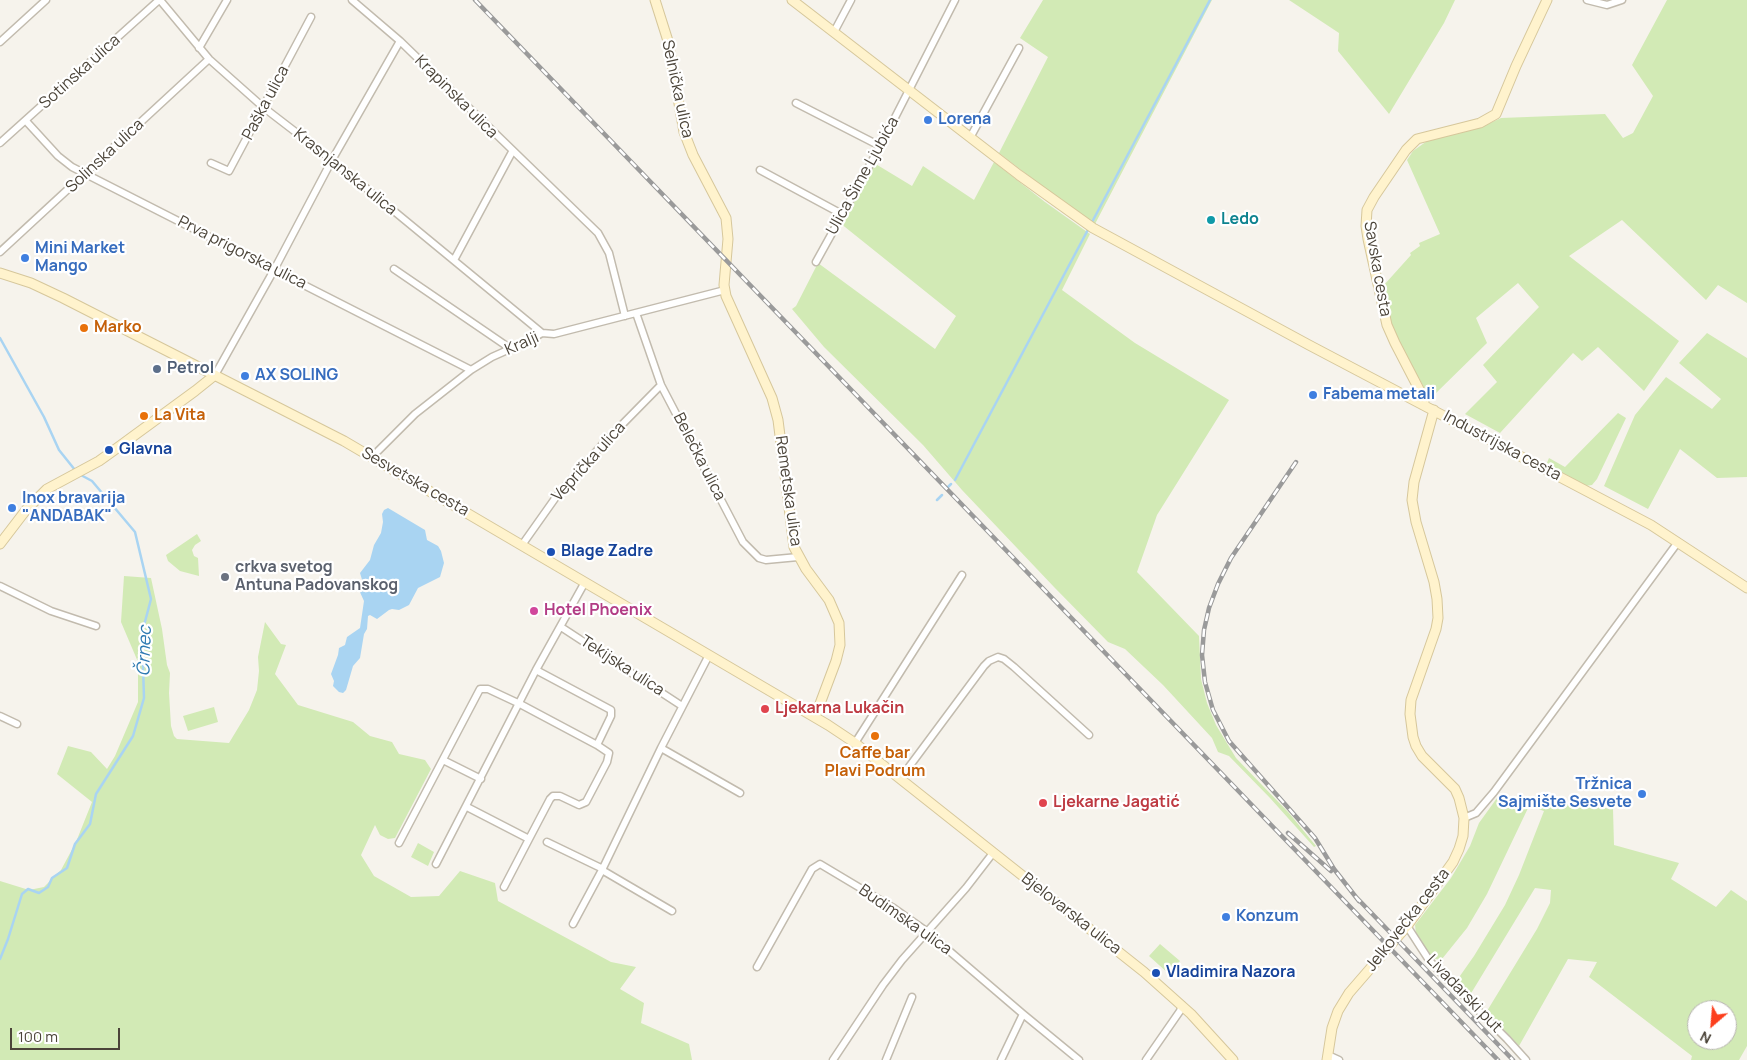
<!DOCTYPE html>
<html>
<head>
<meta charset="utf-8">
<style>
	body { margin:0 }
	#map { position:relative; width:1747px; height:1060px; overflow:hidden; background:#f6f3ec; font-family:Manrope,sans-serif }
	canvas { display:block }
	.north { position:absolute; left:1687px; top:1000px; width:50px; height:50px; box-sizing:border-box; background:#fff; border:1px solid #b7b4b0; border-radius:50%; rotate:207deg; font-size:14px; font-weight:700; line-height:20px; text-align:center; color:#4b4439 }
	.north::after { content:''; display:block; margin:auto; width:18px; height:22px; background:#fc3f1d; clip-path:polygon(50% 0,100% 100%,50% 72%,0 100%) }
	.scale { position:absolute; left:10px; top:1028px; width:110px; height:22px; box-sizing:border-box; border:2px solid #4b4439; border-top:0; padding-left:6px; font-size:15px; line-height:18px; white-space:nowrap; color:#4b4439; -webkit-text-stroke:4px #fff; paint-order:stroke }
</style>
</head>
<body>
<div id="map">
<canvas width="1747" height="1060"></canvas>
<div class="north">N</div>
<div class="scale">100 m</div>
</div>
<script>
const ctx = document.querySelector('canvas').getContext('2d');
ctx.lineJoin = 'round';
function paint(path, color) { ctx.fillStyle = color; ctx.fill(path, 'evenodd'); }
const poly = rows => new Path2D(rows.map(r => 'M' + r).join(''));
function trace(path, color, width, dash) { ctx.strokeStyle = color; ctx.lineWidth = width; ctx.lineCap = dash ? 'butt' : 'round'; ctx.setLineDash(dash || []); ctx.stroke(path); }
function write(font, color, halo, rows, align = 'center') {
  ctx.font = font + ' Manrope,sans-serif'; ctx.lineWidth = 4.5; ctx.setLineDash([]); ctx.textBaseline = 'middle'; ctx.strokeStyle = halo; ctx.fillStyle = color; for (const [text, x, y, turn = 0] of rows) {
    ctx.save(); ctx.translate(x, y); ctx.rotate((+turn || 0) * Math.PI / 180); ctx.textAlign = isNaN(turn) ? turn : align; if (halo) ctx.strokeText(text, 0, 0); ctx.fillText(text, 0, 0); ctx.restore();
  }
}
const green = poly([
	[1043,0,1212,0,1095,224,1068,206,999,153,1048,57,1020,38],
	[1289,0,1455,0,1444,23,1389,114,1338,51,1339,33],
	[1667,0,1747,0,1747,303,1718,285,1706,300,1622,220,1569,256,1679,341,1644,391,1598,347,1582,361,1573,353,1500,433,1465,414,1497,382,1483,365,1539,307,1518,283,1476,318,1487,343,1434,395,1425,389,1400,345,1391,324,1384,285,1411,255,1410,253,1420,246,1419,243,1440,234,1407,160,1413,151,1427,141,1484,126,1501,118,1605,114,1623,138,1633,133,1653,96,1632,65],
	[994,162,1045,202,1090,234,1062,290,1135,343,1229,400,1157,515,1137,572,1199,636,1201,679,1207,703,1216,725,1236,758,1289,813,1316,846,1314,847,1270,798,1229,756,1218,752,1212,738,1163,685,1125,649,1108,642,1054,587,962,490,923,445,824,347,792,309,796,306,818,263,935,349,956,316,840,223,874,163,912,186,923,166,974,200],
	[1707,333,1747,358,1747,477,1717,478,1680,449,1648,509,1604,486,1635,415,1666,377,1712,409,1721,399,1679,363],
	[1618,413,1626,418,1597,479,1592,485,1586,486,1546,465,1549,458,1565,467],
	[197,534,201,541,195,545,192,550,194,556,198,558,199,576,180,571,168,561,166,555],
	[124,576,151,578,162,629,167,665,170,673,169,693,171,726,174,736,177,739,229,743,249,710,257,690,259,671,258,657,265,622,281,644,286,645,275,674,298,705,353,722,370,736,392,742,399,754,425,760,431,769,395,838,388,839,380,835,375,825,361,855,374,876,411,897,439,896,460,871,495,883,498,901,611,962,636,967,620,989,644,1003,641,1023,689,1044,692,1060,0,1060,0,881,29,890,44,887,61,870,76,842,92,802,57,774,68,746,91,752,107,769,115,756,138,702,138,662,121,622],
	[214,707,218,722,188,731,183,716],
	[1500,797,1613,809,1614,845,1679,863,1671,879,1716,907,1731,890,1747,901,1747,1046,1739,1060,1691,1060,1692,1056,1589,977,1597,962,1568,959,1519,1046,1487,1011,1537,929,1550,903,1551,890,1535,888,1470,995,1455,983,1474,956,1505,905,1519,875,1544,811,1529,806,1487,894,1467,928,1442,959,1440,960,1432,958,1416,934,1415,925,1451,878,1470,846,1479,823,1497,798],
	[1697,1010,1727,1010,1727,1040,1697,1040],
	[418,843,434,852,428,866,411,857],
	[1160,944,1180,961,1169,974,1149,956]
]);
const water = poly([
	[388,508,425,530,427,540,438,546,441,551,444,563,440,577,418,588,409,605,399,610,392,609,389,610,377,619,370,615,368,616,367,629,364,634,360,658,353,666,346,690,343,693,339,692,333,686,334,681,331,674,338,655,339,648,345,645,347,637,360,628,364,601,359,590,363,583,360,573,370,560,374,545,381,533,383,522,382,514,384,510]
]);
const stream = poly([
	[0,338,44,417,59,450,75,470],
	[955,480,1210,0],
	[948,487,951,484],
	[937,500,942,495],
	[0,959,8,939,22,894,28,889,39,893,48,887,52,878,67,868,75,844,90,824,96,794,133,736,144,698,142,633,151,599,135,532,92,481,79,474]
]);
const street = poly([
	[160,0,209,59,263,107,332,160,542,333],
	[352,0,400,41,598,233,609,253,625,316],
	[1587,0,1607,5,1622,0],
	[834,32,851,0],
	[0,42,46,0],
	[199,48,227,0],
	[796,103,880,146],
	[26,121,58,156,72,167,471,370],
	[971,136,1019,48],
	[0,143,159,0],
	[211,163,229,171,311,17],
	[760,170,838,212,842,212],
	[0,252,209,59],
	[454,260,512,152],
	[816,262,883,141,955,0],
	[394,269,511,349],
	[636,313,661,385,743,542,759,558,766,560,798,557],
	[215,375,274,270,332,160,400,41],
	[378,451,415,414,471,370,492,357,530,340,542,333,554,334,725,290],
	[522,545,556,497,601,446,661,385],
	[0,586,51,611,96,626],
	[561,627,682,706],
	[536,670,611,710,611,716,597,745],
	[0,716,17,724],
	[855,743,962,575],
	[661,748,740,793],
	[443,760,481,779],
	[900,779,984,666,989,661,998,657,1004,659,1014,667,1089,735],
	[1464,818,1476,813,1494,792,1678,542],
	[547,842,603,869],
	[399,843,480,689,488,689,520,704,597,745,609,753,607,762,586,802,579,805,560,796,553,796,550,799,529,839,467,807],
	[436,864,536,670,585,582],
	[602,870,672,911],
	[504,887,529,839],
	[573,924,602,870,661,748,709,655],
	[1407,926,1429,960,1440,972,1507,1039,1526,1060],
	[757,967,812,869,820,864,892,907,926,931,1023,1014,1079,1060],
	[1328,1055,1339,1060],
	[833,1060,883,985,902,960,966,888,993,853],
	[886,1060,912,997],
	[1001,1060,1023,1014],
	[1146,1060,1180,1011,1182,1005]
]);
const secondary = poly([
	[655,0,668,41,684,132,693,155,726,218,728,239,724,285,726,296,772,398,778,420,794,547,806,569,829,600,839,623,840,645,836,661,815,717],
	[792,0,1019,175,1093,228,1309,345,1651,525,1747,588],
	[0,273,31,283,63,298,344,441,828,725,855,743,1144,972,1191,1014,1233,1060],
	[1423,405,1424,402,1422,395,1395,343,1387,325,1368,239,1366,226,1367,210,1374,197,1406,150,1417,139,1480,123,1496,114,1516,66,1547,0],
	[0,544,26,510,47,489,99,461,113,451,195,391,215,375],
	[1327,1060,1332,1028,1338,1011,1349,993,1407,926,1453,862,1459,849,1463,836,1464,818,1459,798,1455,789,1422,756,1416,746,1413,737,1410,714,1411,700,1436,629,1438,618,1437,599,1434,582,1416,522,1412,500,1414,482,1434,410]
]);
const rail = poly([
	[475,0,1498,1060],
	[1296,462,1231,558,1218,584,1209,608,1204,630,1202,655,1205,682,1213,710,1229,741,1315,838,1334,869,1359,901],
	[1288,833,1331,871],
	[1355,896,1513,1060]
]);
const markers = [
	[928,120,5,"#3f7fe0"],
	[1211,220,5,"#0f9aa8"],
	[25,258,5,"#3f7fe0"],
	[84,328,5,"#e8710a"],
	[157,369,5,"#5c6f8a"],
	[245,376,5,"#3f7fe0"],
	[1313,395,5,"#3f7fe0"],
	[144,416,5,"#e8710a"],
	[109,450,5,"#1a4fb4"],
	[12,508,5,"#3f7fe0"],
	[551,552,5,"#1a4fb4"],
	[225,577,5,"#6b7280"],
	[534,611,5,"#d1479c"],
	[765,709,5,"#e0444e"],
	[875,736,5,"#e8710a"],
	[1642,794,5,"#3f7fe0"],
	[1043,803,5,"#e0444e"],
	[1226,917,5,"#3f7fe0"],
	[1156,973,5,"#1a4fb4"]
];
const streetNames = [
	["Sotinska ulica",80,72,-42],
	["Selnička ulica",677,89,78],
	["Krapinska ulica",456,97,45],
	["Paška ulica",266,103,-62],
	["Solinska ulica",105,156,-43],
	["Krasnjanska ulica",345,172,39],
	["Ulica Šime Ljubića",863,176,-61],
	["Prva prigorska ulica",242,253,27],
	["Savska cesta",1377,269,80],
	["Kralji",522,344,-24],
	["Industrijska cesta",1502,446,28],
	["Belečka ulica",699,457,63],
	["Veprička ulica",589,462,-48],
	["Sesvetska cesta",415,482,30],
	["Remetska ulica",788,491,82],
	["Tekijska ulica",622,666,33],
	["Bjelovarska ulica",1071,914,38],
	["Budimska ulica",905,920,35],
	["Jelkovečka cesta",1408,920,-52],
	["Livadarski put",1464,994,46]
];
const shopNames = [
	["Lorena",938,120],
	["Mini Market",35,249],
	["Mango",35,267],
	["AX SOLING",255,376],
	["Fabema metali",1323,395],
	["Inox bravarija",22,499],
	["\"ANDABAK\"",22,517],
	["Tržnica",1632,785,"right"],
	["Sajmište Sesvete",1632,803,"right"],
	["Konzum",1236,917]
];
const cultureNames = [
	["Ledo",1221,220]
];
const foodNames = [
	["Marko",94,328],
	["La Vita",154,416],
	["Caffe bar",875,754,"center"],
	["Plavi Podrum",875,772,"center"]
];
const serviceNames = [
	["Petrol",167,369]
];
const transitNames = [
	["Glavna",119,450],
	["Blage Zadre",561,552],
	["Vladimira Nazora",1166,973]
];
const worshipNames = [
	["crkva svetog",235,568],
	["Antuna Padovanskog",235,586]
];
const hotelNames = [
	["Hotel Phoenix",544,611]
];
const healthNames = [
	["Ljekarna Lukačin",775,709],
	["Ljekarne Jagatić",1053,803]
];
const waterNames = [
	["Črnec",145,651,-88]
];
paint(green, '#d2eab5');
paint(water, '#a9d4f2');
trace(stream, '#a9d4f2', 2.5);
trace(street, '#c2bbae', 9);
trace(secondary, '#d6c79b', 11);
trace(street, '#fff', 6);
trace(secondary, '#fff3cd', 9);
trace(rail, '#9a9a9a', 4.5);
trace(rail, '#fff', 2.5, [8]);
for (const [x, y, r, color] of markers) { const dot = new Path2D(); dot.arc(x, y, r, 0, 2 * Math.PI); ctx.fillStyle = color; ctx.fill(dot); trace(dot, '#fff', 2); }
write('16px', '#4b4439', '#fff', streetNames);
write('bold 16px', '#366cbe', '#fff', shopNames, 'left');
write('bold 16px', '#0d838f', '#fff', cultureNames, 'left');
write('bold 16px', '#c56008', '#fff', foodNames, 'left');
write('bold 16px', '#4e5e75', '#fff', serviceNames, 'left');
write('bold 16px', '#164399', '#fff', transitNames, 'left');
write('bold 16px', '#5b616d', '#fff', worshipNames, 'left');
write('bold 16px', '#b23c85', '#fff', hotelNames, 'left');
write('bold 16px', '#be3a42', '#fff', healthNames, 'left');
write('italic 18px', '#2e7ab2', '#fff', waterNames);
</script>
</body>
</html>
